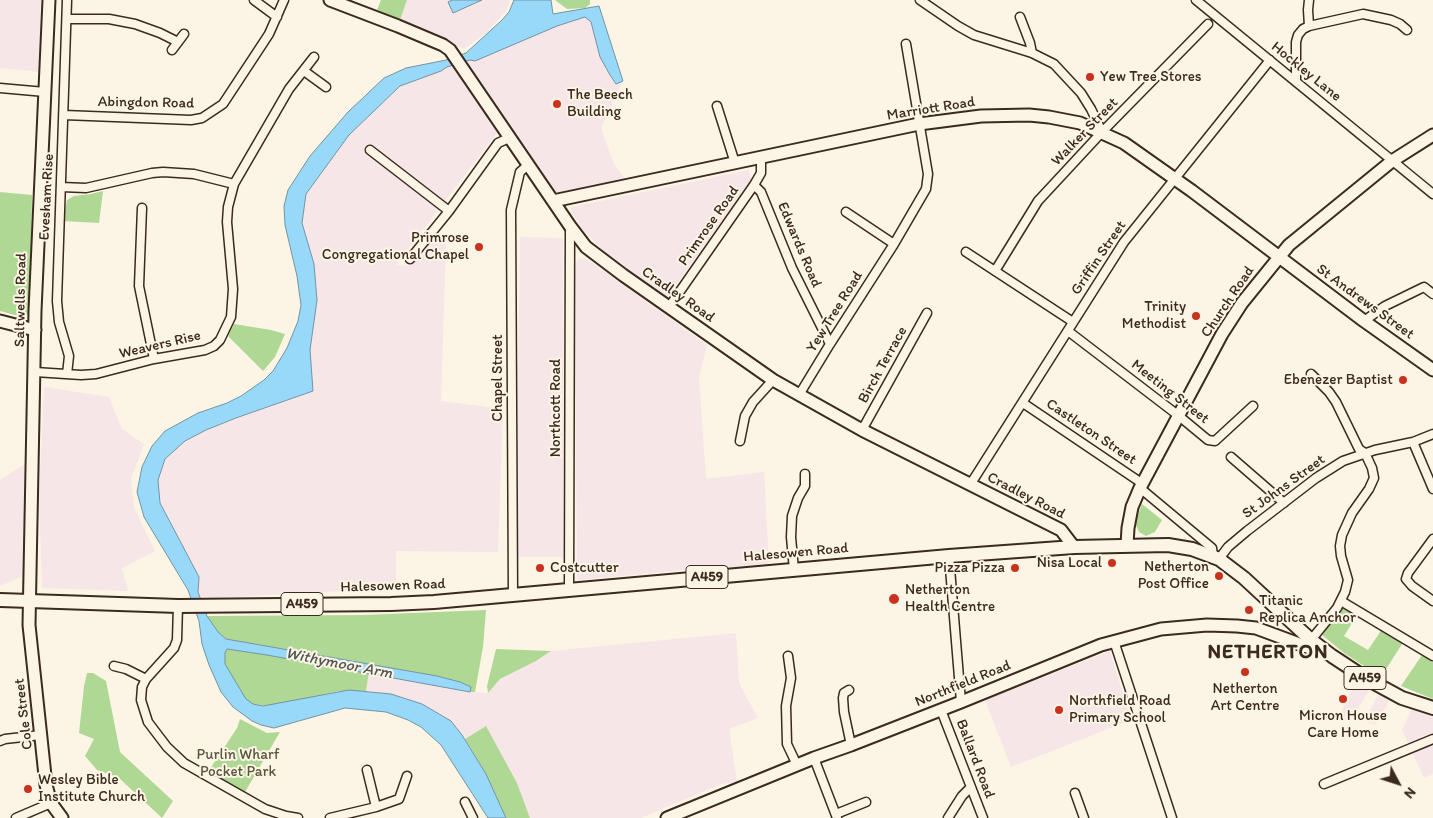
<!DOCTYPE html>
<html>
<head>
<meta charset="utf-8">
<style>
	body { margin:0 }
	#map { position:relative; width:1433px; height:818px; overflow:hidden; background:#fcf5e5; font-family:Itim,sans-serif }
	canvas { display:block }
	.north { position:absolute; left:1373px; top:758px; width:50px; height:50px; -webkit-text-stroke:4px #fcf5e5; paint-order:stroke; rotate:130deg; font-size:14px; font-weight:700; line-height:20px; text-align:center; color:#3b2a1e }
	.north::after { content:''; display:block; margin:auto; width:18px; height:22px; background:#3b2a1e; clip-path:polygon(50% 0,100% 100%,50% 72%,0 100%) }
</style>
</head>
<body>
<div id="map">
<canvas width="1433" height="818"></canvas>
<div class="north">N</div>
</div>
<script>
const ctx = document.querySelector('canvas').getContext('2d');
ctx.lineJoin = 'round';
function paint(path, color) { ctx.fillStyle = color; ctx.fill(path, 'evenodd'); }
const poly = rows => new Path2D(rows.map(r => 'M' + r).join(''));
function trace(path, color, width, dash) { ctx.strokeStyle = color; ctx.lineWidth = width; ctx.lineCap = dash ? 'butt' : 'round'; ctx.setLineDash(dash || []); ctx.stroke(path); }
function write(font, color, halo, rows, align = 'center') {
  ctx.font = font + ' Itim,sans-serif'; ctx.lineWidth = 4; ctx.setLineDash([]); ctx.textBaseline = 'middle'; ctx.strokeStyle = halo; ctx.fillStyle = color; for (const [text, x, y, turn = 0] of rows) {
    ctx.save(); ctx.translate(x, y); ctx.rotate((+turn || 0) * Math.PI / 180); ctx.textAlign = isNaN(turn) ? turn : align; if (halo) ctx.strokeText(text, 0, 0); ctx.fillText(text, 0, 0); ctx.restore();
  }
}
const built = poly([
	[0,0,41,0,39,72,0,68],
	[407,0,510,0,507,10,486,33,464,49,400,20],
	[599,6,623,81,601,128,614,164,627,181,553,201,458,60],
	[452,65,497,133,396,265,410,266,436,236,446,242,441,401,503,409,498,552,396,551,396,588,216,598,199,596,198,592,199,577,160,503,158,480,165,459,185,441,206,430,313,391,310,350,317,300,314,264,302,223,306,194,349,135,400,86],
	[749,170,751,179,667,298,605,252,582,229,571,211,571,207],
	[520,237,563,238,564,557,516,557],
	[579,258,587,259,707,345,699,378,706,479,764,472,769,565,709,568,577,580,575,320,575,266],
	[44,387,109,397,122,429,144,444,131,479,134,507,155,551,122,568,128,591,42,588,39,497],
	[25,464,23,576,0,586,0,480],
	[736,633,739,683,758,718,729,729,737,782,721,784,641,818,530,818,517,783,486,727,465,739,451,721,422,704,391,694,366,691,369,672,470,692,488,693,500,679,536,661,551,651],
	[1110,651,1131,720,1011,767,985,700],
	[1361,675,1373,683,1351,721,1340,719,1344,704],
	[1382,688,1393,693,1387,705,1376,725,1364,721],
	[1415,702,1433,708,1433,774,1424,778,1402,730]
]);
const green = poly([
	[381,0,407,0,400,20,377,10],
	[555,0,590,0,590,4,585,8,567,9],
	[103,191,99,223,63,221,67,200,74,196,91,194],
	[0,192,32,195,30,313,22,317,0,311],
	[234,324,271,330,285,334,275,357,263,371,228,336],
	[1142,504,1162,520,1155,532,1146,536,1139,532,1136,525,1136,520],
	[1341,609,1346,609,1357,615,1344,636,1368,650,1382,629,1404,641,1381,677,1344,653,1322,635,1323,631],
	[486,610,483,647,475,692,470,692,471,687,460,682,437,676,226,639,218,632,207,616,364,615],
	[227,649,267,655,369,672,366,691,340,691,270,706,252,704,246,699,238,688,225,664,225,652],
	[496,649,551,651,536,661,500,679,488,693,487,686],
	[1422,655,1433,662,1433,699,1401,686],
	[87,673,93,673,106,681,120,752,173,801,162,818,119,778,97,770,85,756,94,739,79,733,84,686],
	[240,719,267,733,280,732,245,792,208,772,237,728],
	[486,726,517,783,530,818,506,818,486,774,465,739]
]);
const water = poly([
	[452,0,482,0,453,13,448,2,452,0],
	[514,0,551,0,553,14,599,6,623,81,616,84,610,75,600,57,591,22,585,17,557,26,475,61,470,60,447,67,441,71,400,86,349,135,306,194,302,223,314,264,317,300,310,350,313,391,236,418,206,430,185,441,165,459,158,480,160,503,199,577,198,592,207,616,218,632,226,639,437,676,460,682,471,687,470,692,267,655,227,649,225,653,225,664,246,699,253,704,263,706,349,690,391,694,422,704,451,721,462,735,486,774,506,818,488,818,441,745,421,727,408,720,386,712,345,708,274,728,261,725,252,721,233,707,221,692,209,665,202,644,199,621,188,590,144,517,137,492,142,467,152,446,165,431,198,413,227,403,241,396,264,380,273,371,287,348,298,321,301,305,297,276,285,225,284,206,288,190,310,156,348,112,384,78,406,68,446,60,466,53,502,20,509,12,514,0]
]);
const street = poly([
	[254,0,277,17],
	[920,0,958,26,974,35,1032,53,1054,64,1081,93,1091,109,1102,132],
	[1196,0,1433,194],
	[1020,17,1030,43,1032,53],
	[67,19,109,19,135,24,160,33,178,42],
	[1309,26,1308,10,1309,0],
	[172,50,184,34],
	[304,71,326,87],
	[1296,81,1296,42,1298,35,1303,29,1309,26,1363,14,1391,20,1400,24,1407,30],
	[0,88,45,92],
	[717,106,735,163],
	[64,115,191,120,202,118,223,104,269,34,284,0],
	[370,150,449,211],
	[754,185,761,192,792,268,830,344],
	[61,187,86,188,152,173,163,172,194,174,234,184],
	[142,208,139,286,154,359],
	[846,212,894,244],
	[966,252,1073,322],
	[410,259,449,211,498,143,509,138],
	[995,271,1038,201,1102,132,1208,24],
	[669,307,754,185,761,173,761,158],
	[1364,321,1385,306,1424,287,1433,294],
	[1068,331,1179,416,1208,440,1215,441,1253,406],
	[35,372,81,375,96,374,154,359,205,350,214,346,220,340,231,317,233,289,227,222,228,207,234,184,289,89,314,57],
	[67,374,69,356,59,322,57,301,67,0],
	[1311,374,1329,392,1336,402,1359,449,1365,453,1372,468,1374,478,1369,489,1352,513,1342,535,1340,546,1341,556,1348,580,1345,592,1337,608,1311,640],
	[799,395,830,344,894,244,926,189,928,174,906,44],
	[1023,403,1143,484],
	[862,430,927,313],
	[740,441,745,416,753,402,773,380],
	[1413,442,1433,489],
	[1231,457,1284,503],
	[970,485,1124,242,1270,60],
	[1140,488,1212,548,1213,556],
	[1433,539,1408,573,1406,579,1412,586,1433,601],
	[949,556,961,702],
	[1219,559,1228,547,1247,531,1316,478,1343,461,1375,450,1413,442,1433,434],
	[794,570,791,537,792,516,798,498,805,486,805,474],
	[569,590,570,226],
	[513,595,511,210,520,172,528,165],
	[1341,601,1433,656],
	[178,606,177,640,174,648,146,679,142,687,141,700,148,722,167,747,184,763,265,809,286,816,298,818],
	[1114,641,1172,818],
	[788,656,791,678,786,706,787,744,797,765],
	[114,666,126,669,146,679],
	[849,690,844,693,843,698,844,712,851,745],
	[941,710,983,818],
	[0,741,5,739,41,735],
	[814,758,837,818],
	[1324,784,1433,739],
	[1075,793,1084,818],
	[465,802,473,818],
	[376,807,399,799,407,776],
	[836,814,866,802],
	[16,818,51,803],
	[330,818,376,807,367,770],
	[948,818,962,796,971,787]
]);
const secondary = poly([
	[49,0,35,311,29,625,46,785,51,803,62,818],
	[330,0,398,26,443,45,450,50,570,226,586,247,623,275,773,380,862,430,1061,530,1074,547],
	[553,201,919,124,981,116,1029,115,1049,117,1080,123,1124,143,1192,191,1364,321,1433,370],
	[0,321,35,330],
	[1127,545,1128,528,1132,507,1140,488,1222,334,1242,303,1289,245,1392,161,1433,135],
	[667,818,814,758,851,745,961,702,1101,645,1161,629,1207,625,1237,626,1256,628,1310,648,1321,648]
]);
const primary = poly([
	[0,600,178,606,391,604,434,602,949,556,1074,547,1168,545,1192,549,1219,559,1244,578,1311,640,1332,656,1367,679,1402,698,1433,708]
]);
const markers = [
	[1090,77,5,"#c8321e"],
	[557,104,5,"#c8321e"],
	[479,247,5,"#c8321e"],
	[1196,316,5,"#c8321e"],
	[1403,380,5,"#c8321e"],
	[1112,563,5,"#c8321e"],
	[540,568,5,"#c8321e"],
	[1015,568,5,"#c8321e"],
	[1219,576,5,"#c8321e"],
	[894,599,6,"#c8321e"],
	[1249,610,5,"#c8321e"],
	[1245,672,5,"#c8321e"],
	[1343,699,5,"#c8321e"],
	[1059,710,5,"#c8321e"],
	[28,789,5,"#c8321e"]
];
const shields = [
	[707,577,42],
	[302,604,42],
	[1365,678,42]
];
const shieldNames = [
	["A459",707,577],
	["A459",302,604],
	["A459",1365,678]
];
const streetNames = [
	["Hockley Lane",1306,72,39],
	["Abingdon Road",146,103,1],
	["Marriott Road",931,109,-9],
	["Walker Street",1085,132,-46],
	["Evesham Rise",47,197,-87],
	["Primrose Road",709,226,-55],
	["Edwards Road",799,245,67],
	["Griffin Street",1099,258,-56],
	["Cradley Road",678,295,35],
	["Saltwells Road",21,300,-89],
	["Church Road",1228,302,-56],
	["St Andrews Street",1365,302,36],
	["Yew Tree Road",835,312,-58],
	["Weavers Rise",160,345,-13],
	["Birch Terrace",883,365,-61],
	["Chapel Street",498,378,-90],
	["Meeting Street",1170,392,38],
	["Northcott Road",556,408,-90],
	["Castleton Street",1091,432,34],
	["St Johns Street",1284,487,-36],
	["Cradley Road",1026,496,27],
	["Halesowen Road",796,553,-5],
	["Halesowen Road",393,586,-2],
	["Northfield Road",963,684,-22],
	["Cole Street",24,714,-97],
	["Ballard Road",975,759,69]
];
const poiNames = [
	["Yew Tree Stores",1100,77],
	["The Beech",567,95],
	["Building",567,112],
	["Primrose",469,238,"right"],
	["Congregational Chapel",469,255,"right"],
	["Trinity",1186,307,"right"],
	["Methodist",1186,324,"right"],
	["Ebenezer Baptist",1393,380,"right"],
	["Nisa Local",1102,563,"right"],
	["Netherton",1209,567,"right"],
	["Post Office",1209,584,"right"],
	["Costcutter",550,568],
	["Pizza Pizza",1005,568,"right"],
	["Netherton",905,590],
	["Health Centre",905,607],
	["Titanic",1259,601],
	["Replica Anchor",1259,618],
	["Netherton",1245,689,"center"],
	["Art Centre",1245,706,"center"],
	["Northfield Road",1069,701],
	["Primary School",1069,718],
	["Micron House",1343,716,"center"],
	["Care Home",1343,733,"center"],
	["Wesley Bible",38,780],
	["Institute Church",38,797]
];
const parkNames = [
	["Purlin Wharf",238,755],
	["Pocket Park",238,772]
];
const waterNames = [
	["Withymoor Arm",339,664,11]
];
const districtNames = [
	["NETHERTON",1268,653]
];
paint(built, '#f6e6e7');
paint(green, '#b0d895');
paint(water, '#98d9f9');
trace(water, '#7393a1', 1);
trace(street, '#3b2a1e', 11);
trace(secondary, '#3b2a1e', 15);
trace(primary, '#3b2a1e', 16);
trace(street, '#fcf5e5', 8);
trace(secondary, '#fcf5e5', 11);
trace(primary, '#fcf5e5', 12);
for (const [x, y, r, color] of markers) { const dot = new Path2D(); dot.arc(x, y, r, 0, 2 * Math.PI); ctx.fillStyle = color; ctx.fill(dot); trace(dot, '#fcf5e5', 2); }
for (const [x, y, w] of shields) { const box = new Path2D(); box.roundRect(x - w / 2, y - 11.5, w, 23, 4); ctx.fillStyle = '#fcf5e5'; ctx.fill(box); trace(box, '#3b2a1e', 1); }
write('bold 14px', '#3b2a1e', null, shieldNames);
write('15px', '#3b2a1e', '#fcf5e5', streetNames);
write('15px', '#3b2a1e', '#fcf5e5', poiNames, 'left');
write('15px', '#58563c', '#fcf5e5', parkNames);
write('italic 16px', '#525655', '#fcf5e5', waterNames);
ctx.letterSpacing = '1px';
write('bold 20px', '#3b2a1e', '#fcf5e5', districtNames);
ctx.letterSpacing = '0px';
</script>
</body>
</html>
